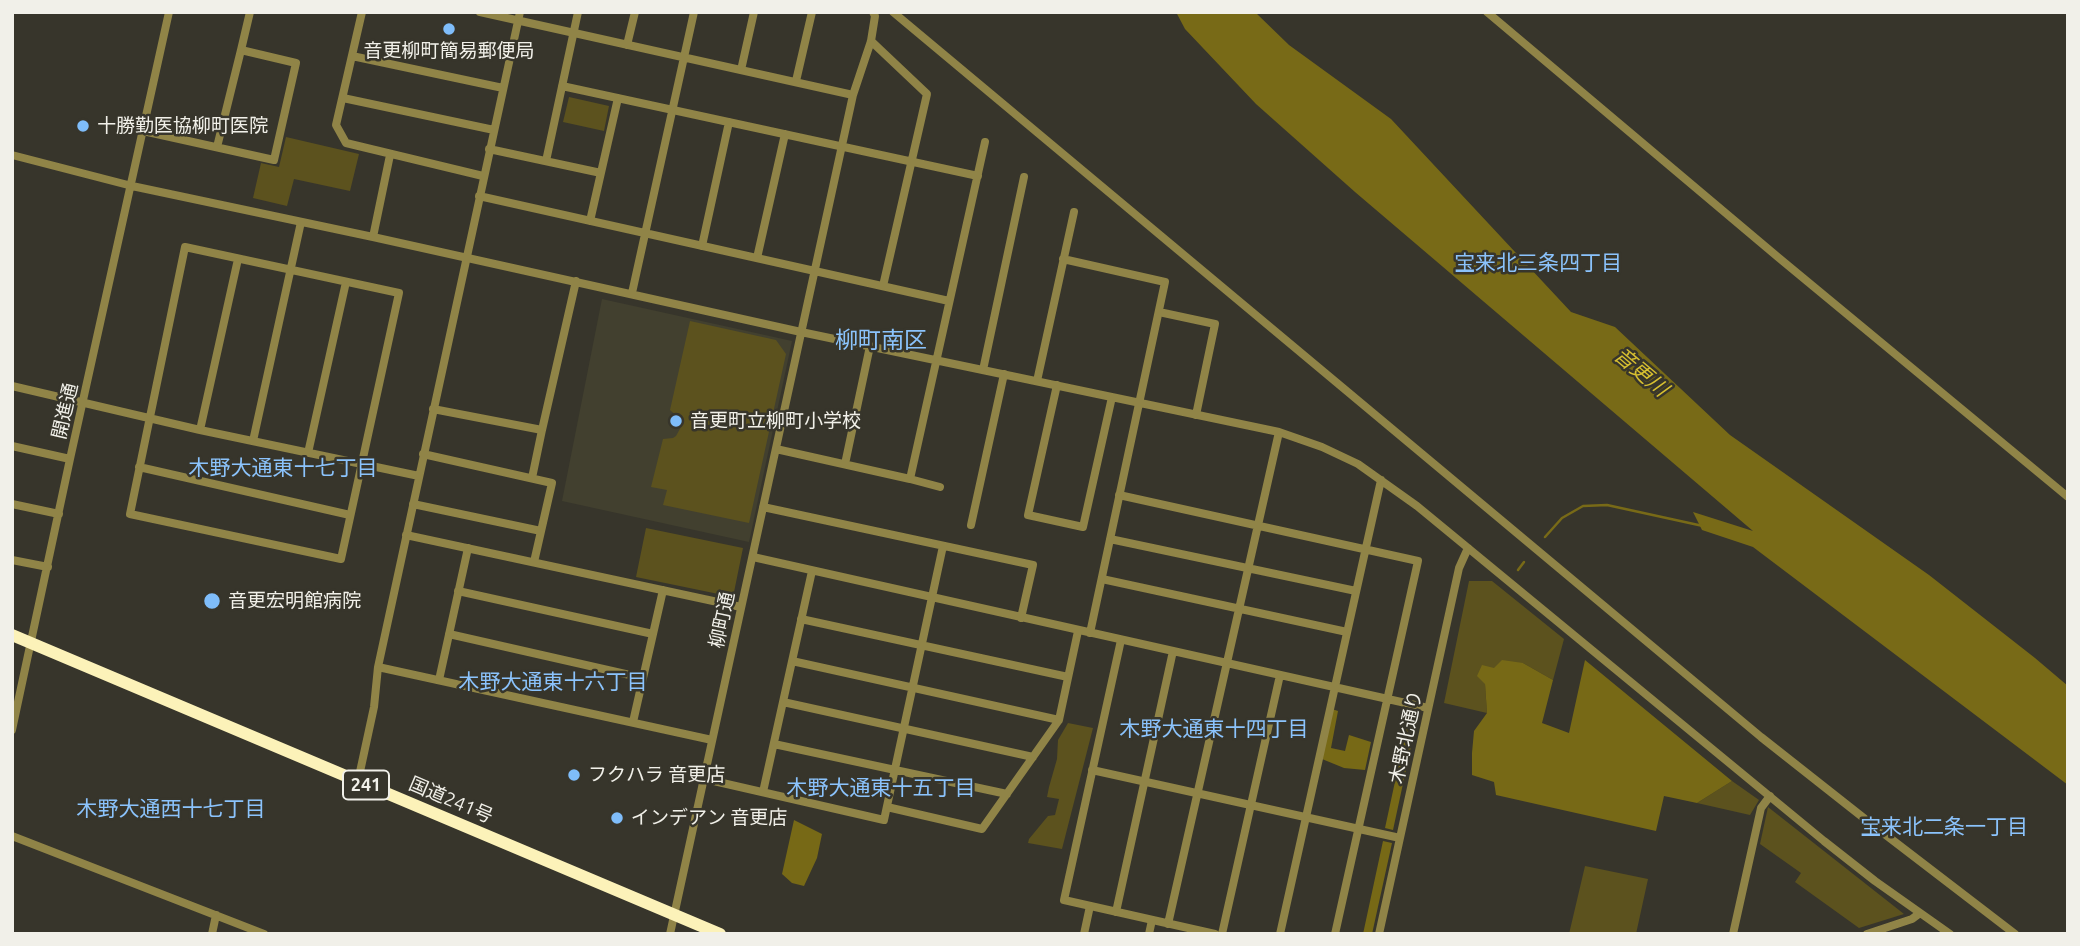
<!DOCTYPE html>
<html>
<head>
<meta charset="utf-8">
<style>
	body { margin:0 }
	#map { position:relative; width:2080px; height:946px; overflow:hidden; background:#37352b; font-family:Ubuntu,sans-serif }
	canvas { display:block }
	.frame { position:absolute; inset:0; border:14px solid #f1f0e9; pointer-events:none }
</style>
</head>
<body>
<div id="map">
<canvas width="2080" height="946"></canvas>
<div class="frame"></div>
</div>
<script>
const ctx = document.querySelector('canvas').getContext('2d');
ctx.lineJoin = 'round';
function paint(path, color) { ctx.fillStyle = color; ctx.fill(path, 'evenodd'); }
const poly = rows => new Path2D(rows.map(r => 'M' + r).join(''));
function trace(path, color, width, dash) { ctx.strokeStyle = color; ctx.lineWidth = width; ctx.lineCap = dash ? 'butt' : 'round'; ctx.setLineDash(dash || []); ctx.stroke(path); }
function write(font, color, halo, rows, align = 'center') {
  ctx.font = font + ' Ubuntu,"Noto Sans JP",sans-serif'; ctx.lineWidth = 5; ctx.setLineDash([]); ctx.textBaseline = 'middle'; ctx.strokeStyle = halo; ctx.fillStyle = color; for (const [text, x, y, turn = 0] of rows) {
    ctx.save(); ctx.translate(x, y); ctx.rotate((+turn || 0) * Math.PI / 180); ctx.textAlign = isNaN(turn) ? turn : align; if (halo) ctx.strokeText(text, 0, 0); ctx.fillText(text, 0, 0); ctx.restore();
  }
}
const built = poly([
	[602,299,792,341,749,542,562,501]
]);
const green = poly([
	[569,97,609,106,604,131,563,122],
	[286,137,359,154,350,191,294,179,287,206,253,198,261,163,279,167],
	[690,321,776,340,786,354,749,523,663,505,667,490,651,487,663,439,673,438,676,436,681,427,678,417,670,410],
	[646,528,743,548,733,597,636,577],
	[1469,581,1492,581,1564,639,1553,680,1523,663,1485,684,1487,713,1444,703],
	[1068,723,1093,728,1062,849,1028,843,1029,839,1048,816,1055,815,1059,799,1047,797,1049,787,1057,759,1058,740],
	[1732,781,1759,800,1750,815,1697,803],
	[1768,807,1904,914,1859,928,1795,882,1801,873,1760,844],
	[1585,866,1648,879,1636,934,1569,934]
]);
const forest = poly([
	[1502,660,1523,663,1553,680,1542,723,1569,733,1585,660,1732,781,1697,803,1664,796,1656,831,1496,795,1494,782,1472,775,1472,753,1474,731,1487,713,1485,684,1477,676,1482,665,1494,668],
	[1332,709,1338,711,1331,748,1345,751,1349,735,1371,742,1365,770,1344,768,1322,759],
	[1410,712,1418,714,1393,830,1385,828],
	[794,820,822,834,817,858,804,886,792,883,782,874],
	[1383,841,1392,843,1372,934,1363,934]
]);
const water = poly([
	[1176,12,1255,12,1289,45,1391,119,1571,312,1615,327,1730,435,1929,575,2035,658,2068,686,2068,785,1753,547,1702,530,1693,512,1753,531,1355,192,1256,104,1185,29]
]);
const stream = poly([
	[1545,537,1562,518,1583,506,1607,505,1703,526],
	[1518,570,1524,562]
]);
const minor = poly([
	[362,12,336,125,346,143,483,176],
	[480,12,853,95],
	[893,12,1761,737,1865,819,2015,934],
	[1487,12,1779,258,2068,497],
	[871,41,927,94,883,286],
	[627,45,635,12],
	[241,50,250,12],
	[352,56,503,88],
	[741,70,754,12],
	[796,81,812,12],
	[562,86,978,176],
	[343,98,494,130],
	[143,131,274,160,296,63,241,50,217,147],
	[489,149,601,173],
	[12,155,132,186,373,237,801,332,1279,432,1322,447,1358,464,1417,506,1824,841,1875,881,1950,934],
	[546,161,578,12],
	[479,196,949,301],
	[590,221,618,98],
	[373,237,390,155],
	[702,246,729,122],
	[185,247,399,293,341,559,130,514,185,247],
	[757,258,785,134],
	[1063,259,1165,282,1090,633],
	[632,293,694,12],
	[1159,312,1215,324,1196,415],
	[983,370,1024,177],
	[1037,381,1074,212],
	[1057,385,1028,515,1083,527,1112,397],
	[12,386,200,430,419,476],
	[433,409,542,430,576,281],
	[200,430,238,259],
	[253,441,301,222],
	[12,446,70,459],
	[776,449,910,479,985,142],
	[308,453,346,282],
	[423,454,552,483,534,562],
	[845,464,870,346],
	[139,467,350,515],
	[532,478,542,430],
	[910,479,940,487],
	[1119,495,1418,561,1335,934],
	[12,504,59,514],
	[413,504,541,531],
	[763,507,1033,565,1021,618],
	[971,525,1004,374],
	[406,535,741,607],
	[1110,539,1356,591],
	[753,557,1428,708],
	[12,560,48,567],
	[1102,579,1347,632],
	[458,591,653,634],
	[801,619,1068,677],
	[449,634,643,678],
	[1121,640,1064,900,1215,934],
	[792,661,1059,720],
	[378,667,712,740],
	[439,680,468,548],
	[783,702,1033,757],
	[633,722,663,590],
	[12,730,70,459,169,12],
	[774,744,1007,794],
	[1092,770,1400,838],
	[705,779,884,820,943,546],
	[358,781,374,707,378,667,520,12],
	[763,792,812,571],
	[887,807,982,829,1059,720,1078,631],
	[12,836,264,934],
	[1116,912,1173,651],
	[1168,924,1279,432],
	[212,934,216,915],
	[670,934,853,95,871,41,875,16,873,12],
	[1084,934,1090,906],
	[1149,934,1152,920],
	[1222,934,1280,675],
	[1280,934,1381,480],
	[1379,934,1459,568,1468,548],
	[1733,934,1761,808,1770,796],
	[1867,934,1912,919,1920,913]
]);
const highway = poly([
	[12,635,720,934]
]);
const markers = [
	[449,29,7,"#7fbdfa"],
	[83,126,7,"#7fbdfa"],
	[676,421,7,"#7fbdfa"],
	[212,601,9,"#7fbdfa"],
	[574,775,7,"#7fbdfa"],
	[617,818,7,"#7fbdfa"]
];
const shields = [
	[366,785,46]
];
const shieldNames = [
	["241",366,785]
];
const poiNames = [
	["音更柳町簡易郵便局",449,51,"center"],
	["十勝勤医協柳町医院",97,126],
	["音更町立柳町小学校",690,421],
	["音更宏明館病院",228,601],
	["フクハラ 音更店",588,775],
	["インデアン 音更店",631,818]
];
const streetNames = [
	["開進通",65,411,-77],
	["柳町通",722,620,-78],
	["木野北通り",1406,737,-78],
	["国道241号",451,800,23]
];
const neighbourhoodNames = [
	["宝来北三条四丁目",1538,263],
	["木野大通東十七丁目",283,468],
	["木野大通東十六丁目",553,682],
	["木野大通東十四丁目",1214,729],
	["木野大通東十五丁目",881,788],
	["木野大通西十七丁目",171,809],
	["宝来北二条一丁目",1944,827]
];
const waterNames = [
	["音更川",1641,372,40]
];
const quarterNames = [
	["柳町南区",881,340]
];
paint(built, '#42402f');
paint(green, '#5c521e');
paint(forest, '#776916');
paint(water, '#786a17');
trace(stream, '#786a17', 2.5);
trace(minor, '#908447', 8);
trace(highway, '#fcf2b9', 12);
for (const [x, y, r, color] of markers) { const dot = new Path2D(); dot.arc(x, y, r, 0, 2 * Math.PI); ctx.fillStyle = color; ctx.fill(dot); trace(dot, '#37352b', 2.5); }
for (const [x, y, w] of shields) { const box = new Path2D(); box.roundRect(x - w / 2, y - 14.5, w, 29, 5); ctx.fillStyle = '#37352b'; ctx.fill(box); trace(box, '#f1f0e9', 2); }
write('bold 18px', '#f1f0e9', null, shieldNames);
write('19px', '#f1f0e9', '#37352b', poiNames, 'left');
write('19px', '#f1f0e9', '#37352b', streetNames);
write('21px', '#8bc3fc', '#37352b', neighbourhoodNames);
write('italic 21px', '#d8c030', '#37352b', waterNames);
write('23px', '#8bc3fc', '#37352b', quarterNames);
</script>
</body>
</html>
